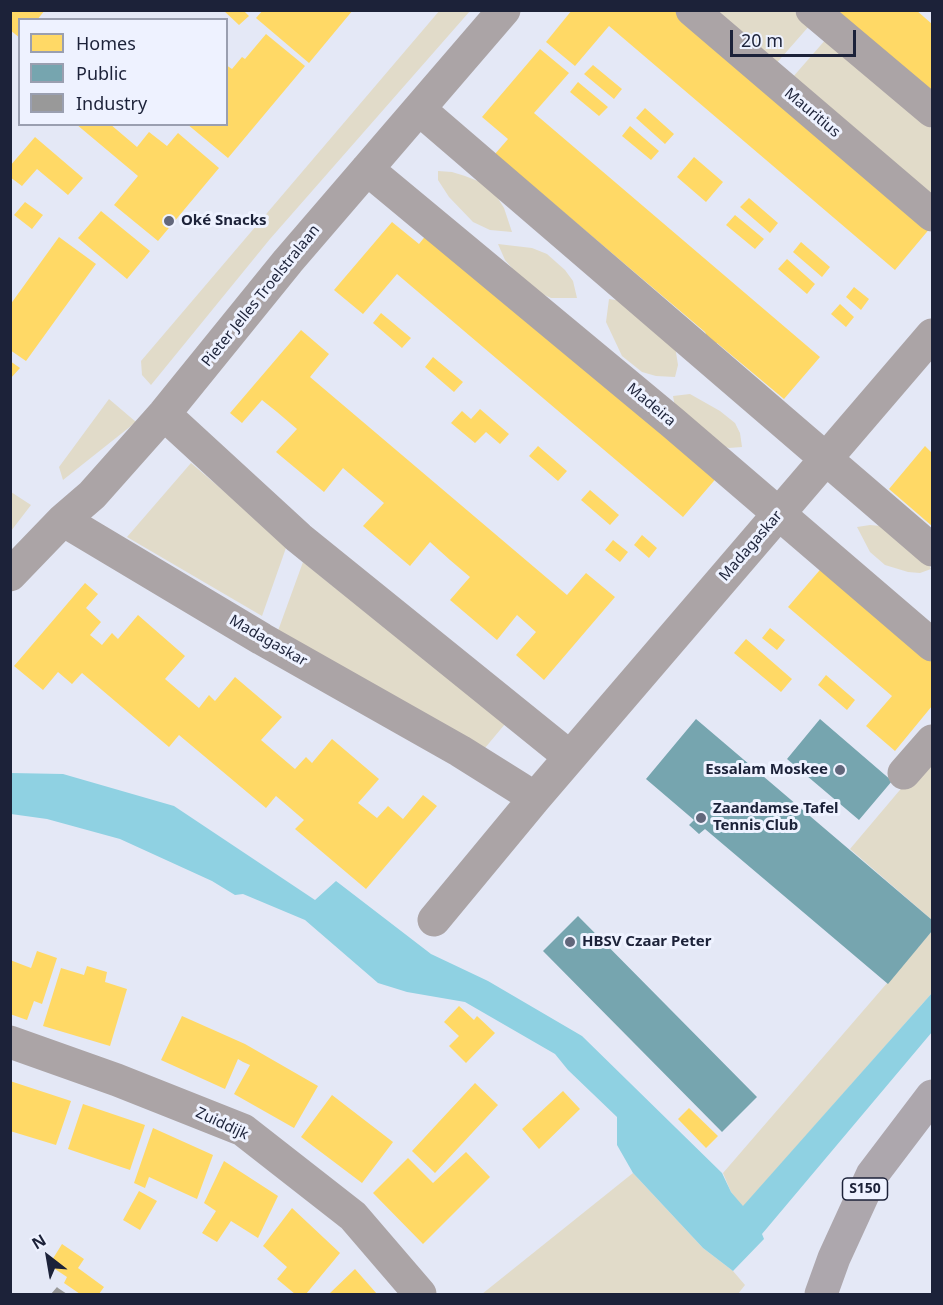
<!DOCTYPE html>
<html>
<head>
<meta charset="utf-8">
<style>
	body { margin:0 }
	#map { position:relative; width:943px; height:1305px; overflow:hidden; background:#e4e8f6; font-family:"Noto Sans",sans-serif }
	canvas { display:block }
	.frame { position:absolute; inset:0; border:12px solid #1c2239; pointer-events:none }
	.legend { position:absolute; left:18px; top:18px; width:210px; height:108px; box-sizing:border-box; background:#eef2ff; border:2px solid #9a9fb0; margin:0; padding:8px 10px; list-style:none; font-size:18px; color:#1c2239 }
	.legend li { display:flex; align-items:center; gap:12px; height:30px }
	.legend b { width:30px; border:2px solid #9a9fb0 }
	.north { position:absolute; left:18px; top:1227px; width:60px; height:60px; -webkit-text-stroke:4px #eef2ff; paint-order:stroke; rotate:329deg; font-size:16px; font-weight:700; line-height:24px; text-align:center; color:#1c2239 }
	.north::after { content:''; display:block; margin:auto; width:21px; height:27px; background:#1c2239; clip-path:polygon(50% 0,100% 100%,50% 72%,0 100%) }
	.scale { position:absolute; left:730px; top:30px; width:126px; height:27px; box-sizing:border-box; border:3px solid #1c2239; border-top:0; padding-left:8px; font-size:18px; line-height:21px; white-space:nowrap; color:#1c2239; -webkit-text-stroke:4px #eef2ff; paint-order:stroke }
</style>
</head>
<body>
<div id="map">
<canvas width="943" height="1305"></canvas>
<div class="frame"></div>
<ul class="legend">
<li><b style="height:16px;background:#ffd966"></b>Homes</li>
<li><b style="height:16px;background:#76a5af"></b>Public</li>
<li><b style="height:16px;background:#999"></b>Industry</li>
</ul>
<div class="north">N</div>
<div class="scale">20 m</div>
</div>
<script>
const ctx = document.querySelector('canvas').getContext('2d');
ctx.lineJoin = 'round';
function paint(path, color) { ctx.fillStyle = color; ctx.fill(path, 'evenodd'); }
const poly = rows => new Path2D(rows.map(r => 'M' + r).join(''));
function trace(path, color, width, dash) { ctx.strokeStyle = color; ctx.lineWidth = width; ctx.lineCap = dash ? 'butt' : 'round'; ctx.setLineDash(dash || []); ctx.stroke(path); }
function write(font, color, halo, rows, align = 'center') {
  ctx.font = font + ' "Noto Sans",sans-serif'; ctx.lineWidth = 6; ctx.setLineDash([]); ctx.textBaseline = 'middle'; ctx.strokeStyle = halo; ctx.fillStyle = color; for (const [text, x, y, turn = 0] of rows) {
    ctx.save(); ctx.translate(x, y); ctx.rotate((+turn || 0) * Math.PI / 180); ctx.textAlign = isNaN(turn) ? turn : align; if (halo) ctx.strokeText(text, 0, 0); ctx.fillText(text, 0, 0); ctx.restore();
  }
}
const green = poly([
	[440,10,470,11,270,239,151,385,142,375,141,361],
	[710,11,794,11,810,25,774,66],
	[827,38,932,129,932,199,792,78],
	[438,171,452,172,465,176,483,183,494,192,504,208,512,232,490,230,473,222,449,197,438,180],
	[498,244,532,248,547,254,565,270,573,281,577,298,551,298,529,288,505,260],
	[609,299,630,302,675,346,678,365,675,377,656,376,642,372,622,356,606,322],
	[690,394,720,411,735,423,740,433,742,447,729,448,708,441,675,407,673,396],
	[109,399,136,422,63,480,59,467],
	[191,463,287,545,262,616,127,537],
	[11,492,31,505,11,531],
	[870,525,881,526,923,554,931,569,920,573,908,572,885,565,870,552,857,527],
	[303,562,505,724,485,748,275,639],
	[932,752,932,920,850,849],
	[932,931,932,993,743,1207,731,1192,723,1173],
	[633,1173,703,1248,733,1271,745,1285,738,1294,482,1294]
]);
const water = poly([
	[11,773,63,774,174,806,315,900,336,881,431,954,488,981,582,1036,722,1173,731,1192,743,1206,932,993,932,1032,762,1234,764,1239,733,1271,703,1248,633,1173,617,1145,617,1117,568,1070,555,1054,465,1002,407,992,378,983,305,920,243,894,235,895,212,881,120,839,47,819,11,814]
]);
const homes = poly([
	[10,10,45,10,37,20,20,20,20,38,10,30],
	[223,10,243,10,249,16,239,25],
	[263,10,353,10,309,63,256,18],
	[572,10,677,10,931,227,895,270,609,26,575,66,546,42],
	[830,10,916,10,932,24,932,98],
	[266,34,305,66,228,158,187,124,226,124,226,65,232,69,242,57,245,59],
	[540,49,569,73,534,113,820,357,784,399,717,343,715,345,704,336,706,334,705,332,495,154,508,139,482,117],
	[593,65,622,89,614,99,584,74],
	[578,82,608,107,599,116,570,92],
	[645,108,674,134,665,144,636,118],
	[76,124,110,124,137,147,149,132,167,146,178,133,219,168,158,241,114,205,138,176],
	[630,126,659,151,651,160,622,136],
	[35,137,83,178,68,195,37,169,22,186,10,177,10,166],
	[694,157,723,182,706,202,677,177],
	[749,198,778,223,770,233,740,207],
	[25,202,43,215,32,229,14,215],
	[101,211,150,251,127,279,78,238],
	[735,215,764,239,755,249,726,225],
	[392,222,419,244,431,229,719,475,683,517,397,274,363,314,334,290],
	[59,237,96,264,26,361,10,350,10,305],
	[801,242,830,267,822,277,793,252],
	[787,259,815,284,807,294,778,269],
	[854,287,869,299,861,310,846,297],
	[840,304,854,317,846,327,831,314],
	[381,313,411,338,402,348,373,323],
	[301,330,329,354,310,377,567,595,586,573,615,597,544,680,516,655,536,632,517,615,497,640,450,600,470,577,450,560,430,542,410,566,363,526,384,503,343,468,324,492,276,452,297,429,277,412,262,400,242,423,230,413],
	[433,357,463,382,454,392,425,367],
	[10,361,20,368,10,379],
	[480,409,509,434,500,444,486,432,475,443,451,423,462,411,471,419],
	[538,446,567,471,558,481,529,456],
	[925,446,932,453,932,526,889,489],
	[590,490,619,515,610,525,581,500],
	[642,535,657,548,649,558,634,545],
	[613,540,628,552,620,562,605,550],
	[825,564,932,656,932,706,895,751,866,726,892,696,788,607],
	[85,583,98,594,86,608,101,622,90,635,102,645,112,633,118,639,138,615,185,656,165,679,199,708,209,695,215,701,235,677,282,717,261,740,295,769,306,757,312,763,332,739,379,779,358,803,377,818,388,806,403,819,423,795,437,806,366,889,295,829,304,820,276,796,266,808,179,735,169,747,82,673,72,684,58,672,43,690,14,666],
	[770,628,785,640,777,650,762,638],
	[746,639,792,679,781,692,734,653],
	[826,675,855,700,847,710,818,685],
	[37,951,57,958,42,1004,34,1001,27,1020,10,1014,10,960,31,968],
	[87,966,107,972,105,982,127,989,110,1046,43,1026,61,968,84,975],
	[459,1006,474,1020,477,1016,495,1033,466,1063,449,1046,459,1036,444,1022],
	[182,1016,245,1044,318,1086,294,1128,234,1094,250,1065,243,1062,238,1059,225,1089,161,1060],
	[10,1081,71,1101,56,1145,10,1131],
	[475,1083,498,1105,435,1173,412,1151],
	[563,1091,580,1109,539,1149,522,1129],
	[332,1095,393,1142,362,1183,301,1137],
	[83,1104,145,1125,130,1170,68,1149],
	[689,1108,718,1136,706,1148,678,1119],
	[153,1128,213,1155,197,1199,149,1177,145,1188,134,1183],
	[466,1152,490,1177,423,1244,373,1193,408,1158,433,1183],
	[224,1161,278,1196,258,1238,231,1221,217,1242,202,1233,216,1211,204,1203],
	[139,1191,157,1201,140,1230,123,1220],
	[292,1208,340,1253,306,1294,295,1294,277,1279,287,1267,263,1246],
	[62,1244,84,1259,78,1268,104,1287,99,1294,80,1294,64,1283,67,1277,49,1265],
	[355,1269,377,1294,329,1294]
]);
const public = poly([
	[696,719,932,920,932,931,888,984,705,829,699,834,689,825,694,820,646,779],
	[820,719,892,781,859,820,787,759],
	[578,916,757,1097,722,1132,543,951]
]);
const industry = poly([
	[57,1287,58,1288,67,1294,51,1294]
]);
const minor = poly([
	[692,10,932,215],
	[812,10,932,111],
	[419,109,932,550],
	[367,169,673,423,932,645],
	[164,414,299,538,570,757],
	[63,520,262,639,460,751,535,798],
	[10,575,63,520,92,495,164,414,288,261,504,10],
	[904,773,932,741],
	[434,920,535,798,932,335],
	[10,1042,117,1080,243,1130,353,1216,420,1294]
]);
const major = poly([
	[821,1294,834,1258,872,1175,932,1096]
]);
const markers = [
	[169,221,6,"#62677b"],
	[840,770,6,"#62677b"],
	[701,818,6,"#62677b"],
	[570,942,6,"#62677b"]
];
const shields = [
	[865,1189,45]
];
const shieldNames = [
	["S150",865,1189]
];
const streetNames = [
	["Mauritius",812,113,40],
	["Pieter Jelles Troelstralaan",261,296,-51],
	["Madeira",651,405,40],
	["Madagaskar",751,546,-49],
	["Madagaskar",268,641,30],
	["Zuiddijk",222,1124,25]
];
const poiNames = [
	["Oké Snacks",181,221],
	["Essalam Moskee",828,770,"right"],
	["Zaandamse Tafel",713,809],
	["Tennis Club",713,826],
	["HBSV Czaar Peter",582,942]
];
paint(green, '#e1dbc9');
paint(water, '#8fd1e2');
paint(homes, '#ffd966');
paint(public, '#76a5af');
paint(industry, '#999');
trace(minor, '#aba4a6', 33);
trace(major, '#ada7ad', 33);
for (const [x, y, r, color] of markers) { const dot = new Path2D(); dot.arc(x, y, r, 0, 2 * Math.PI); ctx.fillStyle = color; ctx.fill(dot); trace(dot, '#eef2ff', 2); }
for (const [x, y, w] of shields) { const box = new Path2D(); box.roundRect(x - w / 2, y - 11, w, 22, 4.5); ctx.fillStyle = '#eef2ff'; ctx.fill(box); trace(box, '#1c2239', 1.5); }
write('bold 14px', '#1c2239', null, shieldNames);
write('15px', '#1c2239', '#eef2ff', streetNames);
write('bold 15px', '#1c2239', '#eef2ff', poiNames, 'left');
</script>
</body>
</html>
